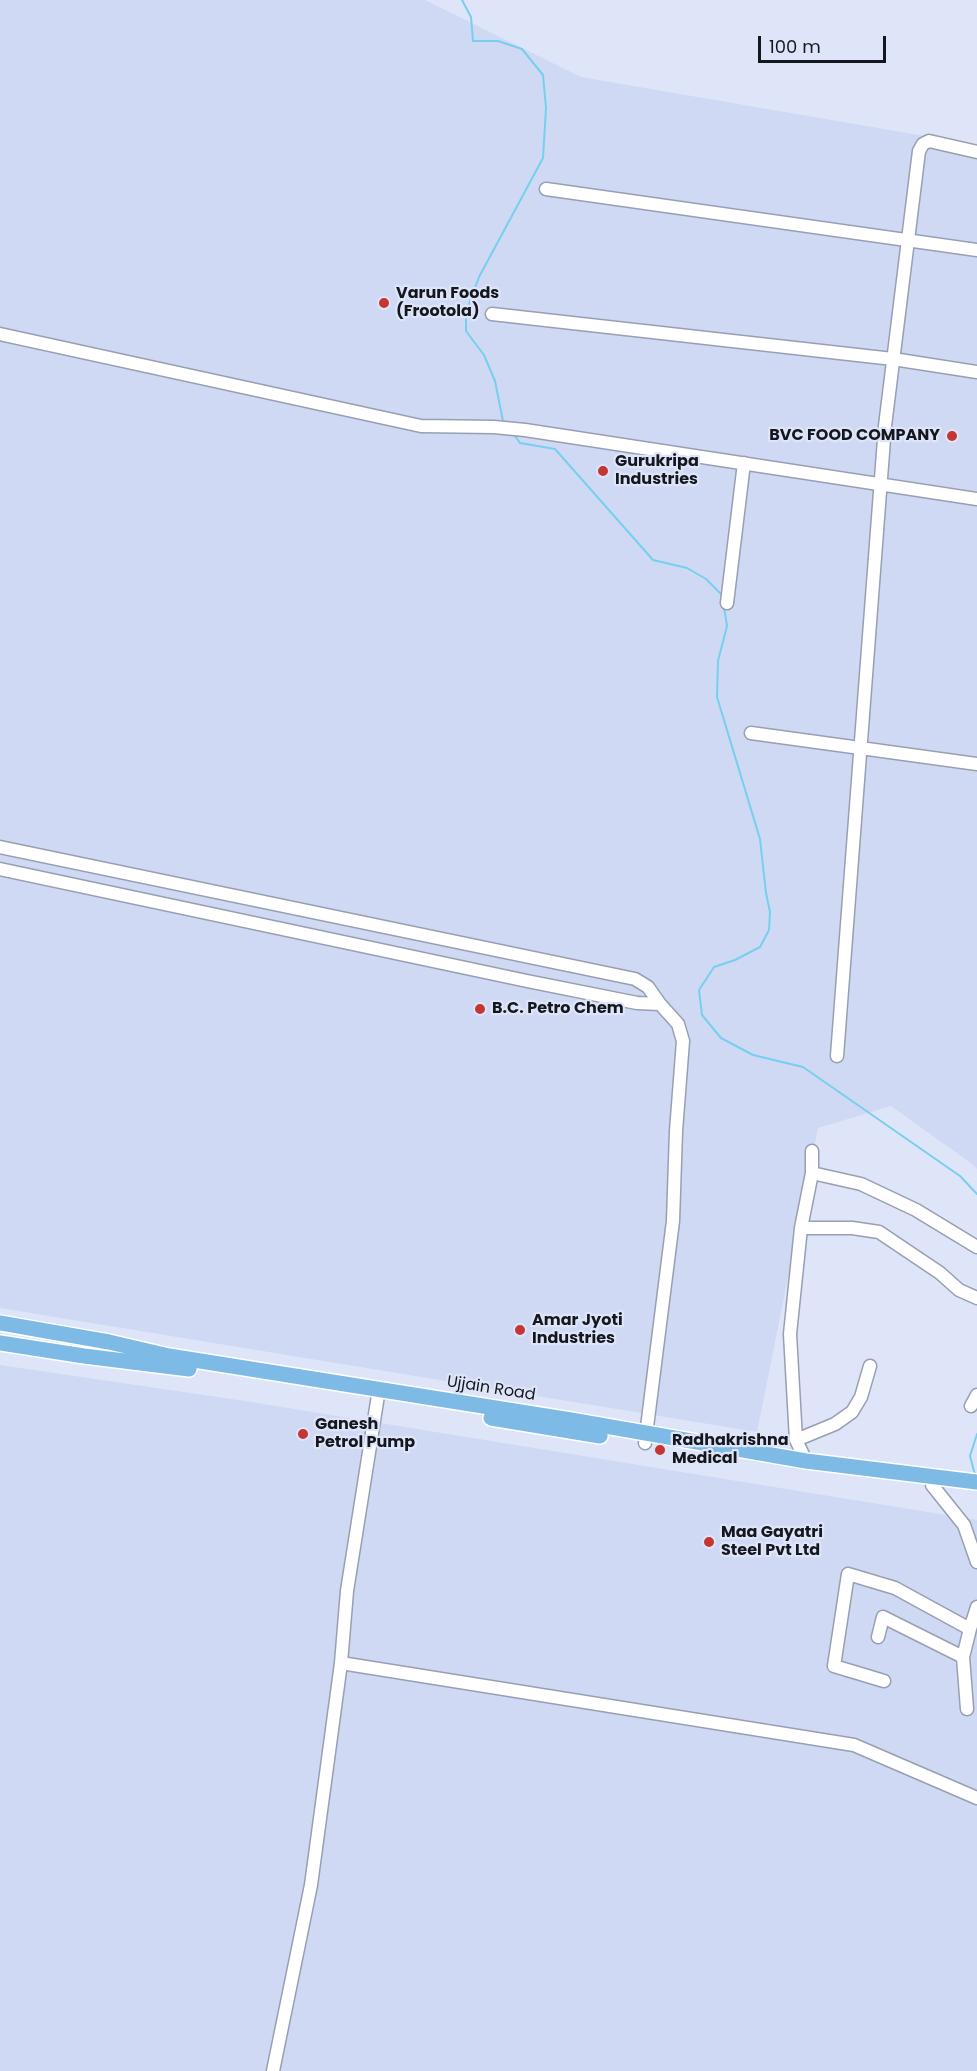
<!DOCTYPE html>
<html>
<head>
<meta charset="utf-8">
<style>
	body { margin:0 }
	#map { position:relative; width:977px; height:2071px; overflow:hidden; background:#dee5f9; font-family:Poppins,sans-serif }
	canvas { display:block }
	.scale { position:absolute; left:758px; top:36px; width:128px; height:27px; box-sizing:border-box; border:3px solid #15171e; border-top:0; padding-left:8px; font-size:18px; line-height:21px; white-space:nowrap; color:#15171e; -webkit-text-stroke:4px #dee5f9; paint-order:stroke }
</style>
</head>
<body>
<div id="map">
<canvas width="977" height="2071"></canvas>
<div class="scale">100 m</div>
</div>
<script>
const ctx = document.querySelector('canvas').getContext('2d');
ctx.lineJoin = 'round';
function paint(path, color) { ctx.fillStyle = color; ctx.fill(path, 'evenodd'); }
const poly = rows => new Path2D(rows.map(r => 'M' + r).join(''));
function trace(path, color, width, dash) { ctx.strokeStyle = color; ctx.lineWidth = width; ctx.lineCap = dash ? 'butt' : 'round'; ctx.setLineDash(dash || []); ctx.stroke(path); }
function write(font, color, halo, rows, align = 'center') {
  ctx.font = font + ' Poppins,sans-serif'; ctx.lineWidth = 4.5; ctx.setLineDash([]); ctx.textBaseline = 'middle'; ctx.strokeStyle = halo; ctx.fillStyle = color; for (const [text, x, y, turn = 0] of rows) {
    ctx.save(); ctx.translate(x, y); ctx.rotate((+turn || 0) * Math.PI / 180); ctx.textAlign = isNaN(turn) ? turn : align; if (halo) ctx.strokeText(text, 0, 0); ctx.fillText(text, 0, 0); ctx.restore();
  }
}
const built = poly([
	[0,0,425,0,581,77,977,145,977,1169,972,1164,891,1106,818,1128,757,1432,0,1308],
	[0,1365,245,1401,977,1520,977,2071,0,2071]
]);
const stream = poly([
	[462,0,471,17,473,41,498,41,522,49,543,75,546,108,543,158,479,277,466,312,466,331,484,355,495,381,503,421,506,424],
	[513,433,520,443,555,449,653,560,687,568,706,579,722,595],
	[724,607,727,626,718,661,717,697,760,839,766,893,770,912,769,930,760,947,735,960,714,967,699,990,702,1015,721,1038,753,1055,803,1067,960,1176,977,1194],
	[975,1475,970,1456,977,1434]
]);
const minor = poly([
	[546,189,977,250],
	[492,314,893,359,977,372],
	[0,334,421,426,494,427,525,430,977,499],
	[727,603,744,463],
	[751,733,977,764],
	[0,847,635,979,648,987,660,1004,678,1024,683,1041,676,1131,673,1221,645,1443],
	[0,869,527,981,637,1003,660,1004],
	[837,1056,885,426,919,151,923,144,929,141,977,152],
	[812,1173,861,1184,916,1210,977,1247],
	[801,1228,852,1228,879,1232,940,1273,959,1290,977,1298],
	[971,1406,977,1395],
	[796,1440,835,1424,852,1412,861,1397,870,1366],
	[806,1461,796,1440,790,1334,801,1228,812,1173,812,1151],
	[932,1485,964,1525,977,1562],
	[878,1637,883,1617,963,1657],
	[341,1663,854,1745,977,1798],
	[884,1681,834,1666,848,1574,895,1588,970,1629,977,1607],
	[967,1709,963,1657,970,1629],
	[273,2071,311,1885,341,1663,347,1591,379,1389]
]);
const major = poly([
	[0,1323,109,1342,169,1356,571,1420,806,1461,977,1482],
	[0,1343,84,1356,189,1369],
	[491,1418,600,1436]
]);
const markers = [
	[384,303,6,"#c43631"],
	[952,436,6,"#c43631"],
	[603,471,6,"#c43631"],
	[480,1009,6,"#c43631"],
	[520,1330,6,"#c43631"],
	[303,1434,6,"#c43631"],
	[660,1450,6,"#c43631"],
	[709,1542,6,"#c43631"]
];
const poiNames = [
	["Varun Foods",396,294],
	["(Frootola)",396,312],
	["BVC FOOD COMPANY",940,436,"right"],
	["Gurukripa",615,462],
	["Industries",615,480],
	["B.C. Petro Chem",492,1009],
	["Amar Jyoti",532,1321],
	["Industries",532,1339],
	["Ganesh",315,1425],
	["Petrol Pump",315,1443],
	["Radhakrishna",672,1441],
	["Medical",672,1459],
	["Maa Gayatri",721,1533],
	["Steel Pvt Ltd",721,1551]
];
const streetNames = [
	["Ujjain Road",491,1389,9]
];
paint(built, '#cfd9f3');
trace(stream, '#77cfee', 2);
trace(minor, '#989fb2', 15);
trace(major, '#fff', 18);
trace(minor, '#fff', 12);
trace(major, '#7ebae6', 15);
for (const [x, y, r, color] of markers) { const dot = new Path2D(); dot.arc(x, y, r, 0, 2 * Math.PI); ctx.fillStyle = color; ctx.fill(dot); trace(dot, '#dee5f9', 2); }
write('bold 16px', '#15171e', '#dee5f9', poiNames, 'left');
write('16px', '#15171e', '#dee5f9', streetNames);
</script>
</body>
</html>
